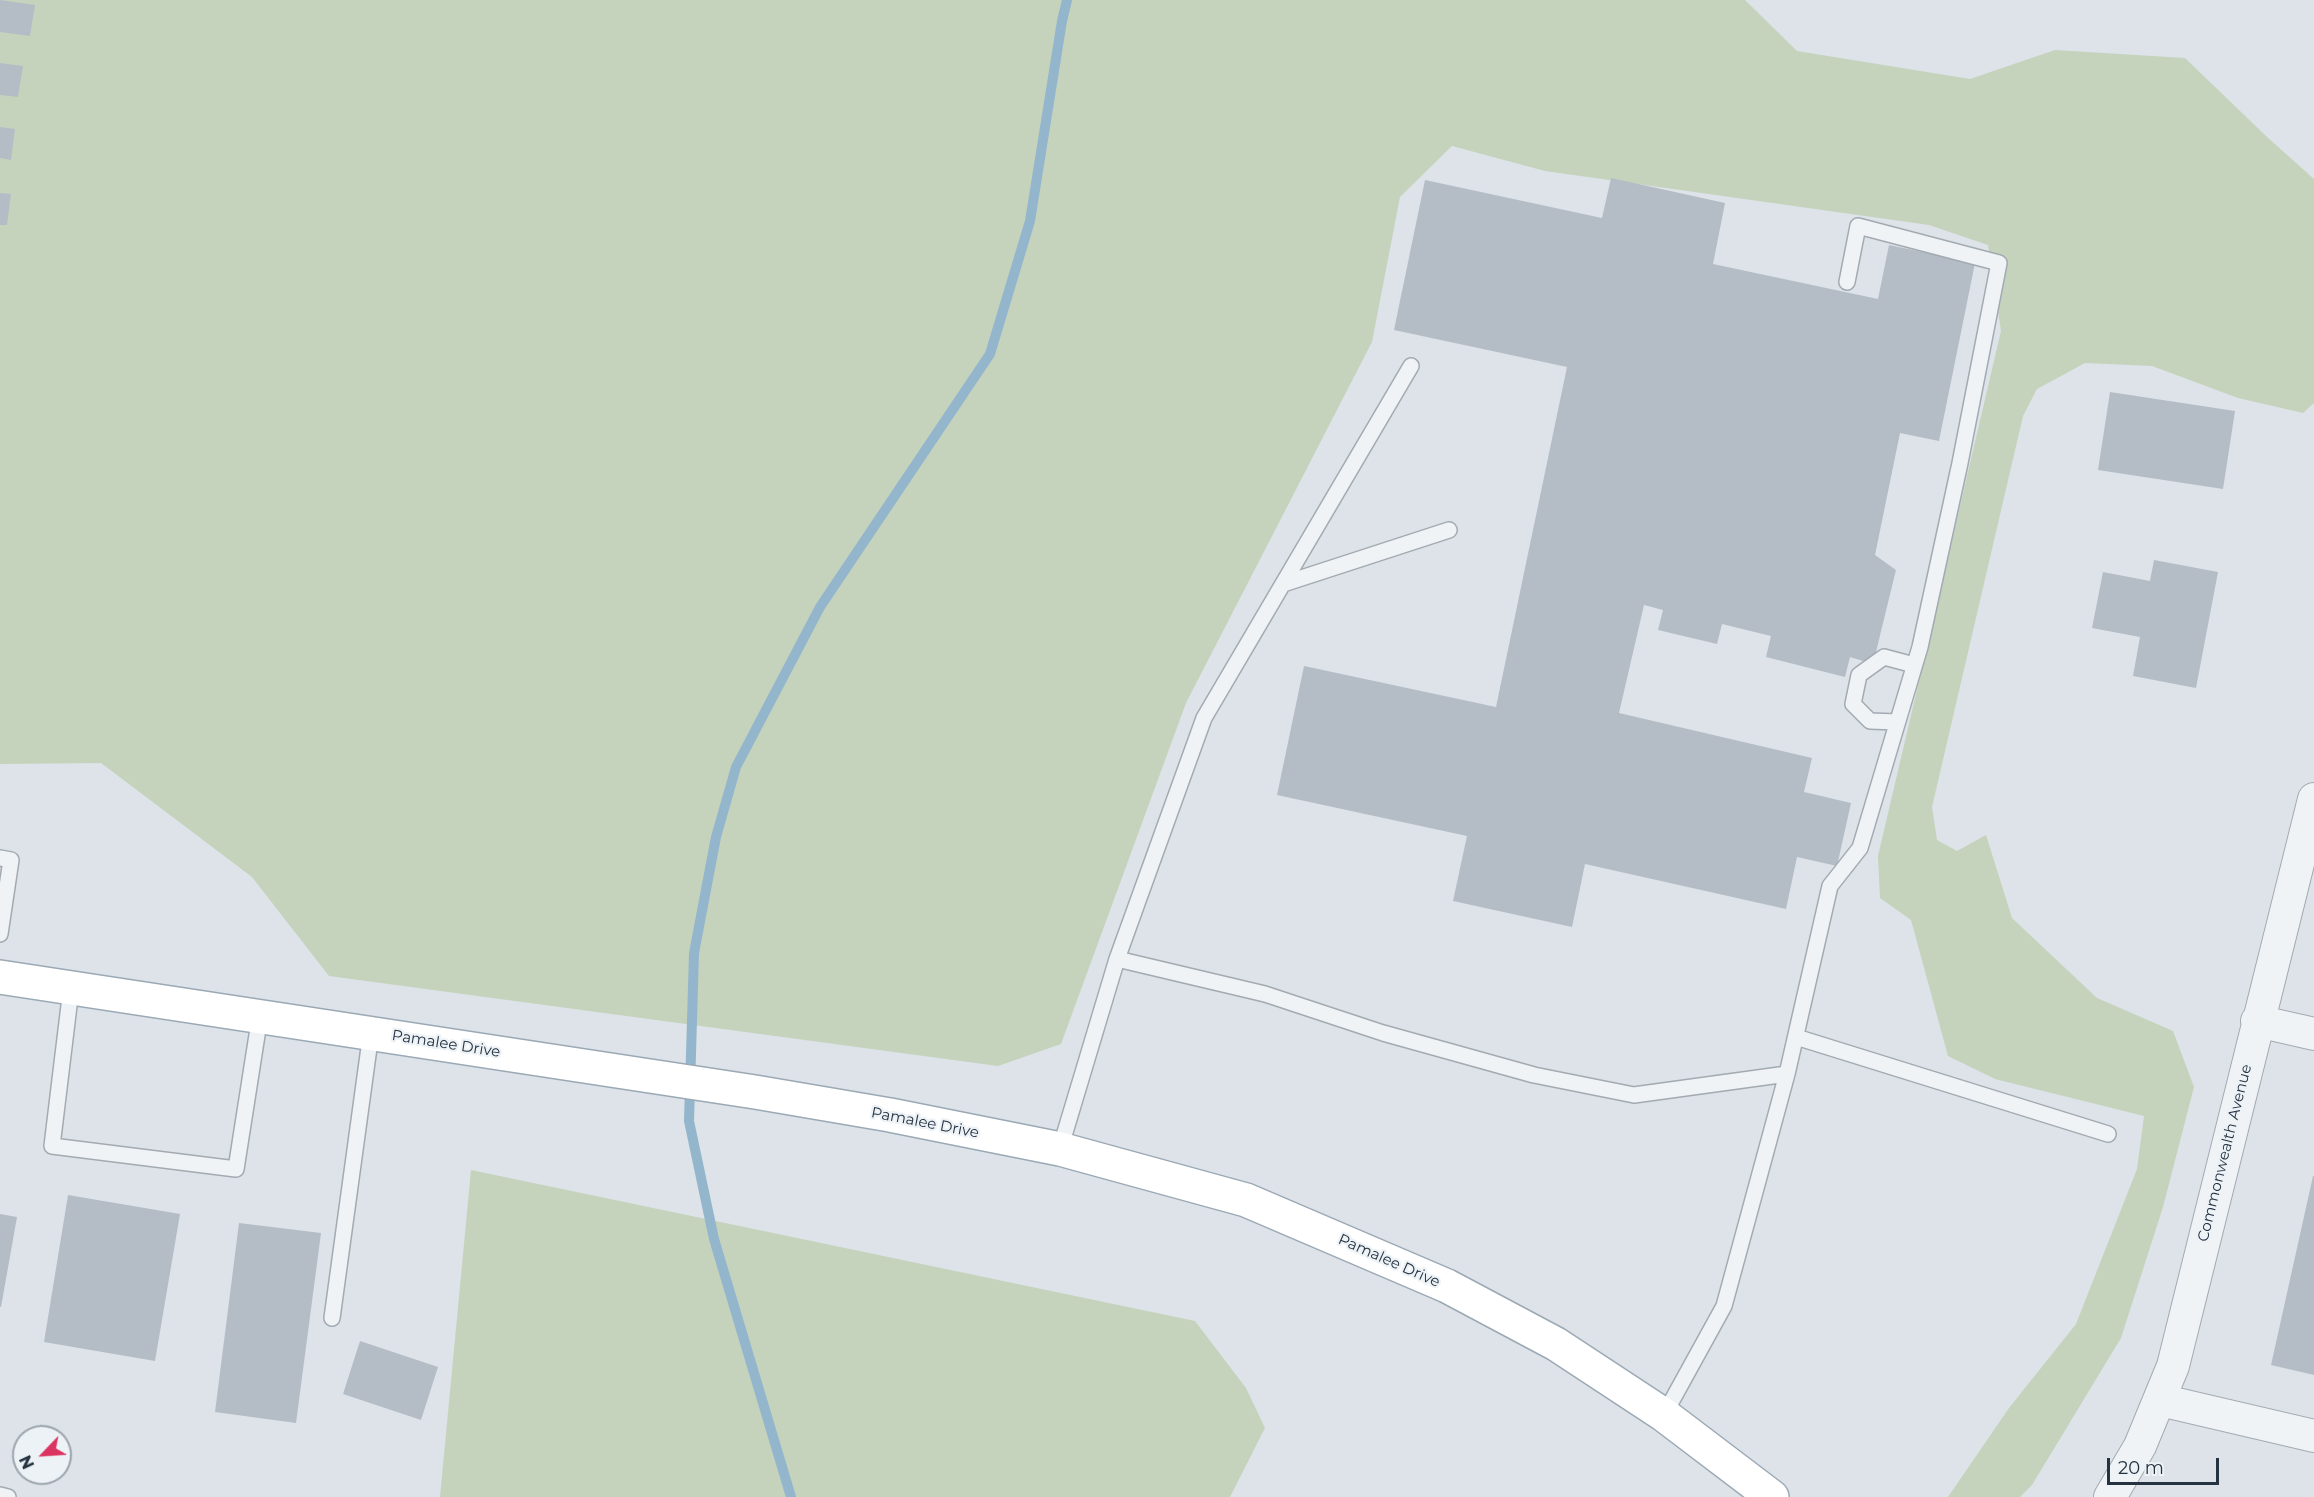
<!DOCTYPE html>
<html>
<head>
<meta charset="utf-8">
<style>
	body { margin:0 }
	#map { position:relative; width:2314px; height:1497px; overflow:hidden; background:#dde3e8; font-family:Montserrat,sans-serif }
	canvas { display:block }
	.north { position:absolute; left:12px; top:1425px; width:60px; height:60px; box-sizing:border-box; background:#ecf2f6; border:2px solid #9ca5ad; border-radius:50%; rotate:245deg; font-size:16px; font-weight:700; line-height:24px; text-align:center; color:#253240 }
	.north::after { content:''; display:block; margin:auto; width:21px; height:27px; background:#db3461; clip-path:polygon(50% 0,100% 100%,50% 72%,0 100%) }
	.scale { position:absolute; left:2107px; top:1458px; width:112px; height:27px; box-sizing:border-box; border:3px solid #253240; border-top:0; padding-left:8px; font-size:18px; line-height:21px; white-space:nowrap; color:#253240; -webkit-text-stroke:4px #ecf2f6; paint-order:stroke }
</style>
</head>
<body>
<div id="map">
<canvas width="2314" height="1497"></canvas>
<div class="north">N</div>
<div class="scale">20 m</div>
</div>
<script>
const ctx = document.querySelector('canvas').getContext('2d');
ctx.lineJoin = 'round';
function paint(path, color) { ctx.fillStyle = color; ctx.fill(path, 'evenodd'); }
const poly = rows => new Path2D(rows.map(r => 'M' + r).join(''));
function trace(path, color, width, dash) { ctx.strokeStyle = color; ctx.lineWidth = width; ctx.lineCap = dash ? 'butt' : 'round'; ctx.setLineDash(dash || []); ctx.stroke(path); }
function write(font, color, halo, rows, align = 'center') {
  ctx.font = font + ' Montserrat,sans-serif'; ctx.lineWidth = 4.5; ctx.setLineDash([]); ctx.textBaseline = 'middle'; ctx.strokeStyle = halo; ctx.fillStyle = color; for (const [text, x, y, turn = 0] of rows) {
    ctx.save(); ctx.translate(x, y); ctx.rotate((+turn || 0) * Math.PI / 180); ctx.textAlign = isNaN(turn) ? turn : align; if (halo) ctx.strokeText(text, 0, 0); ctx.fillText(text, 0, 0); ctx.restore();
  }
}
const green = poly([
	[0,0,1745,0,1797,51,1970,79,2055,50,2185,58,2266,136,2314,179,2314,403,2303,413,2238,398,2152,366,2085,363,2037,389,2023,416,1932,807,1937,840,1957,851,1986,835,2012,918,2097,998,2173,1031,2194,1087,2163,1207,2121,1338,2032,1485,2020,1497,1948,1497,2009,1408,2076,1324,2137,1169,2144,1116,1995,1079,1948,1056,1911,920,1880,898,1878,856,2001,331,1988,245,1929,225,1545,171,1452,146,1400,197,1372,342,1186,703,1061,1044,998,1066,329,976,252,877,101,763,0,764],
	[471,1170,1195,1321,1246,1388,1265,1428,1230,1497,440,1497]
]);
const stream = poly([
	[791,1497,714,1239,689,1121,694,953,716,837,736,767,820,607,990,354,1030,221,1062,21,1067,0]
]);
const building = poly([
	[0,0,35,5,30,36,0,32],
	[0,63,23,66,18,97,0,95],
	[0,127,15,129,11,160,0,158],
	[1611,178,1725,203,1713,264,1878,299,1889,245,1975,263,1939,441,1900,433,1875,555,1896,570,1873,664,1850,657,1845,677,1766,657,1771,636,1722,624,1717,644,1658,630,1663,610,1644,605,1619,713,1812,758,1804,792,1851,803,1837,866,1797,857,1786,909,1585,864,1572,927,1453,901,1467,836,1277,795,1304,666,1496,707,1567,367,1394,330,1425,180,1602,218],
	[0,193,11,194,7,225,0,225],
	[2110,392,2235,411,2223,489,2098,470],
	[2154,560,2218,572,2196,688,2133,676,2140,637,2092,628,2103,572,2150,581],
	[2313,1176,2314,1176,2314,1375,2271,1365],
	[68,1195,180,1214,155,1361,44,1342],
	[0,1214,17,1217,1,1307,0,1307],
	[239,1223,321,1233,296,1423,215,1412],
	[360,1341,438,1367,421,1420,343,1394]
]);
const service = poly([
	[1283,584,1449,530],
	[1897,722,1870,721,1853,704,1859,675,1884,657,1914,665],
	[0,858,11,860,0,934],
	[1117,959,1265,994,1383,1033,1534,1075,1634,1095,1787,1074],
	[71,989,52,1146,236,1169,260,1016],
	[1796,1037,2108,1134],
	[1060,1149,1117,959,1204,718,1411,366],
	[332,1318,371,1033],
	[1664,1415,1724,1306,1787,1074,1830,886,1860,848,1920,647,1960,463,1999,263,1858,226,1847,282],
	[0,1495,8,1497]
]);
const minor = poly([
	[2257,1021,2314,1034],
	[2160,1400,2314,1436],
	[2110,1497,2140,1446,2173,1366,2314,799]
]);
const primary = poly([
	[0,977,755,1092,890,1115,1060,1149,1246,1200,1447,1286,1556,1344,1664,1415,1772,1497]
]);
const streetNames = [
	["Pamalee Drive",446,1044,9],
	["Pamalee Drive",925,1123,11],
	["Commonwealth Avenue",2225,1153,-76],
	["Pamalee Drive",1389,1261,24]
];
paint(green, '#c5d3bd');
trace(stream, '#94b6cd', 10);
paint(building, '#b4bdc6');
trace(service, '#a2aab2', 18);
trace(minor, '#a2aab2', 34);
trace(primary, '#9ba9b5', 36);
trace(service, '#f0f3f6', 15);
trace(minor, '#f0f3f6', 32);
trace(primary, '#fff', 33);
write('15px', '#253240', '#ecf2f6', streetNames);
</script>
</body>
</html>
